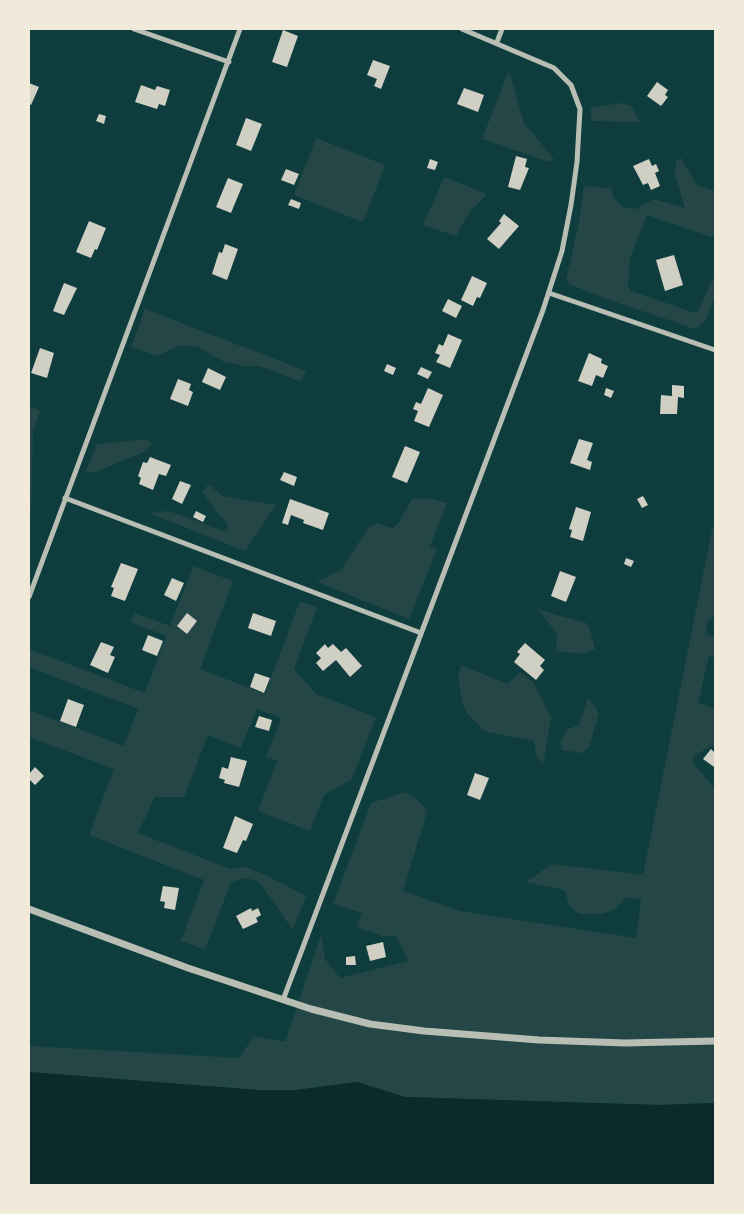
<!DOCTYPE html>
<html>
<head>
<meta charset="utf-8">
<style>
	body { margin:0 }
	#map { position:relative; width:744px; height:1214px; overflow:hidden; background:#0f3d3e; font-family:Commissioner,sans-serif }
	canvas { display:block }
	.frame { position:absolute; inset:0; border:30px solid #f1e9da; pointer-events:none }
</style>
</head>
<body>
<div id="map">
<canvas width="744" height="1214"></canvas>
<div class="frame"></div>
</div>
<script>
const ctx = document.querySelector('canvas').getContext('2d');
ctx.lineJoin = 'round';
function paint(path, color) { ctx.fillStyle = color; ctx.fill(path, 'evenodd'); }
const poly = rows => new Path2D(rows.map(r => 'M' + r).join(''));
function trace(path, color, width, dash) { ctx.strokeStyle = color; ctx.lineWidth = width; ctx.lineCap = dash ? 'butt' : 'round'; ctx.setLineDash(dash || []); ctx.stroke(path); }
const green = poly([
	[508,73,510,73,524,123,554,159,549,162,482,139],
	[620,103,631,106,640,122,591,121,591,108],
	[316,138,385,165,363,222,294,195],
	[681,158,697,185,715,191,715,234,711,237,647,215,630,258,628,286,631,291,695,313,698,311,715,274,715,297,705,321,695,329,618,303,571,285,566,280,579,223,584,186,611,188,615,200,623,207,635,209,654,199,685,208,675,175,676,161],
	[444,177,487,194,469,213,456,236,423,225],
	[145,309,306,371,301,382,259,366,243,366,224,362,198,347,180,345,158,356,131,347],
	[29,406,40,411,33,431,31,513,29,521],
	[147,439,152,445,144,452,96,472,85,473,97,444],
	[209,484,222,496,276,505,245,551,149,513,169,511,227,532,228,525,202,492],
	[426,498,447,503,430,546,437,549,409,619,317,582,341,570,369,527,377,523,392,528,398,524,412,499],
	[715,524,715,615,708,621,705,634,715,638,715,657,709,656,698,703,715,708,715,744,694,756,692,761,712,786,715,787,715,1103,658,1105,405,1097,357,1082,297,1090,257,1090,29,1072,29,1046,239,1058,254,1036,285,1042,321,935,325,959,340,978,408,961,396,935,385,937,357,927,362,913,333,904,371,803,405,792,420,802,427,812,403,891,460,911,636,938,641,900,626,897,615,909,603,914,580,914,571,908,564,890,526,882,552,864,643,875,712,530],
	[193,566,233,581,200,669,265,694,300,601,317,607,294,669,316,694,376,717,352,779,324,795,310,831,258,811,277,761,266,757,281,718,257,709,241,748,208,735,184,797,155,797,138,833,230,869,246,867,263,874,306,896,293,930,259,882,246,878,231,882,205,950,181,941,204,880,89,835,114,769,29,737,29,710,124,746,138,709,29,667,29,649,145,693,166,636,131,622,134,613,170,626],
	[539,610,586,623,590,629,595,649,584,654,556,651,557,634],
	[462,665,507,684,520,672,534,683,551,717,543,765,536,755,534,741,484,731,467,713,462,702,458,675],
	[588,698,599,713,589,747,582,753,562,750,561,740,568,729,579,725]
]);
const water = poly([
	[29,1072,257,1090,297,1090,357,1082,405,1097,658,1105,715,1103,715,1185,29,1185]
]);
const building = poly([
	[283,30,298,36,287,67,272,62],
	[373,60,390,66,381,89,374,86,377,79,367,75],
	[657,82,668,90,665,95,668,97,661,106,647,96],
	[29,83,39,87,31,105,29,104],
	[141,85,155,90,157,86,170,90,165,106,159,104,157,109,135,102],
	[464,88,484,95,478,112,457,104],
	[99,114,106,116,104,124,96,121],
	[246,118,262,124,251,151,236,145],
	[516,156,527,159,525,167,529,168,520,190,508,187],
	[430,159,438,162,435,170,427,168],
	[649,159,652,166,656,164,659,171,655,173,660,186,651,190,648,183,643,185,633,166],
	[286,169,299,174,294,185,281,180],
	[228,178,243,184,231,213,216,207],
	[291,199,301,203,299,209,288,205],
	[504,214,519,226,499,249,487,239,501,223,499,221],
	[89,221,106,228,97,250,95,249,91,258,76,252],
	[225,244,238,249,227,280,212,274,219,252,222,253],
	[674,255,683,285,665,291,656,260],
	[472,276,487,283,480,298,477,297,473,306,461,300],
	[64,283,77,288,64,315,53,311],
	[448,299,462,306,456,318,442,311],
	[448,334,462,340,450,368,436,362,440,355,435,353,439,344,443,346],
	[40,348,54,353,47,378,31,373],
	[589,353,602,359,601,363,608,366,603,378,596,375,592,386,578,381],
	[387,364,396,368,393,375,384,371],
	[421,367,432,372,428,379,417,374],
	[208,368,226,377,220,390,202,382],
	[178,379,191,384,189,390,193,392,188,406,170,399],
	[672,385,684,386,684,398,678,397,677,414,660,414,661,395,672,396],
	[428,388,443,395,429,427,414,421,418,411,413,409,416,402,421,404],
	[606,388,614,391,611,398,604,395],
	[579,439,593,443,587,460,592,462,590,470,570,463],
	[405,446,420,452,407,483,392,477],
	[150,457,171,465,166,476,159,474,153,490,139,484,141,478,138,476,143,462,147,463],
	[284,472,297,477,294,486,280,480],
	[180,481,191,485,182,504,172,499],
	[643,496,648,505,642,508,637,499],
	[290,499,329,513,323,530,303,523,304,520,291,515,288,525,282,523],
	[576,507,591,512,583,541,570,537,572,530,569,529],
	[196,511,206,516,203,522,193,517],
	[626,558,634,561,631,567,624,564],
	[121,563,138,569,125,601,111,596,114,588,111,587],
	[560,571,576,577,566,602,551,596],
	[172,578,184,583,176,601,164,595],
	[187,613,197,621,187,634,177,626],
	[253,613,276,621,271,636,248,628],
	[148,635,163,641,157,656,142,650],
	[101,642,114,647,110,655,115,657,108,673,90,665],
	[525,643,545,660,540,666,544,670,536,680,514,662,520,654,517,652],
	[325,644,328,648,333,644,341,652,346,648,362,666,350,677,336,660,323,671,316,663,321,658,316,653],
	[255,673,270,678,264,693,250,687],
	[68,699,84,705,76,727,60,721],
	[259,716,272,720,269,731,255,727],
	[711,749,715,753,714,767,703,759],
	[231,757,247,761,239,787,224,783,225,780,219,778,222,767,228,769],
	[35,767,44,776,35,785,29,779,29,774],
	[475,773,489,778,480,800,467,795],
	[235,816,253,824,246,841,243,840,237,853,223,848],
	[163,886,179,888,175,910,164,908,165,902,160,901],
	[251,908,252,911,258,908,261,915,256,918,258,922,243,929,236,916],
	[383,942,386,957,370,961,366,946],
	[355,956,356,965,346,965,346,957]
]);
const minor = poly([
	[134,29,229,62],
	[497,42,502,29],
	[549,293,715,350],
	[65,498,421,633],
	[29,597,240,29],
	[283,1000,543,310,562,251,571,205,577,162,580,109,571,85,554,68,462,29]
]);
const tertiary = poly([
	[29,909,188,968,311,1009,370,1024,424,1031,539,1040,625,1043,715,1041]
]);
paint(green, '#244646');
paint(water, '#0a2a2b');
paint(building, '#cfcfc3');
trace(minor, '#b8beb3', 5);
trace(tertiary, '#b8beb3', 7);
</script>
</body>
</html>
